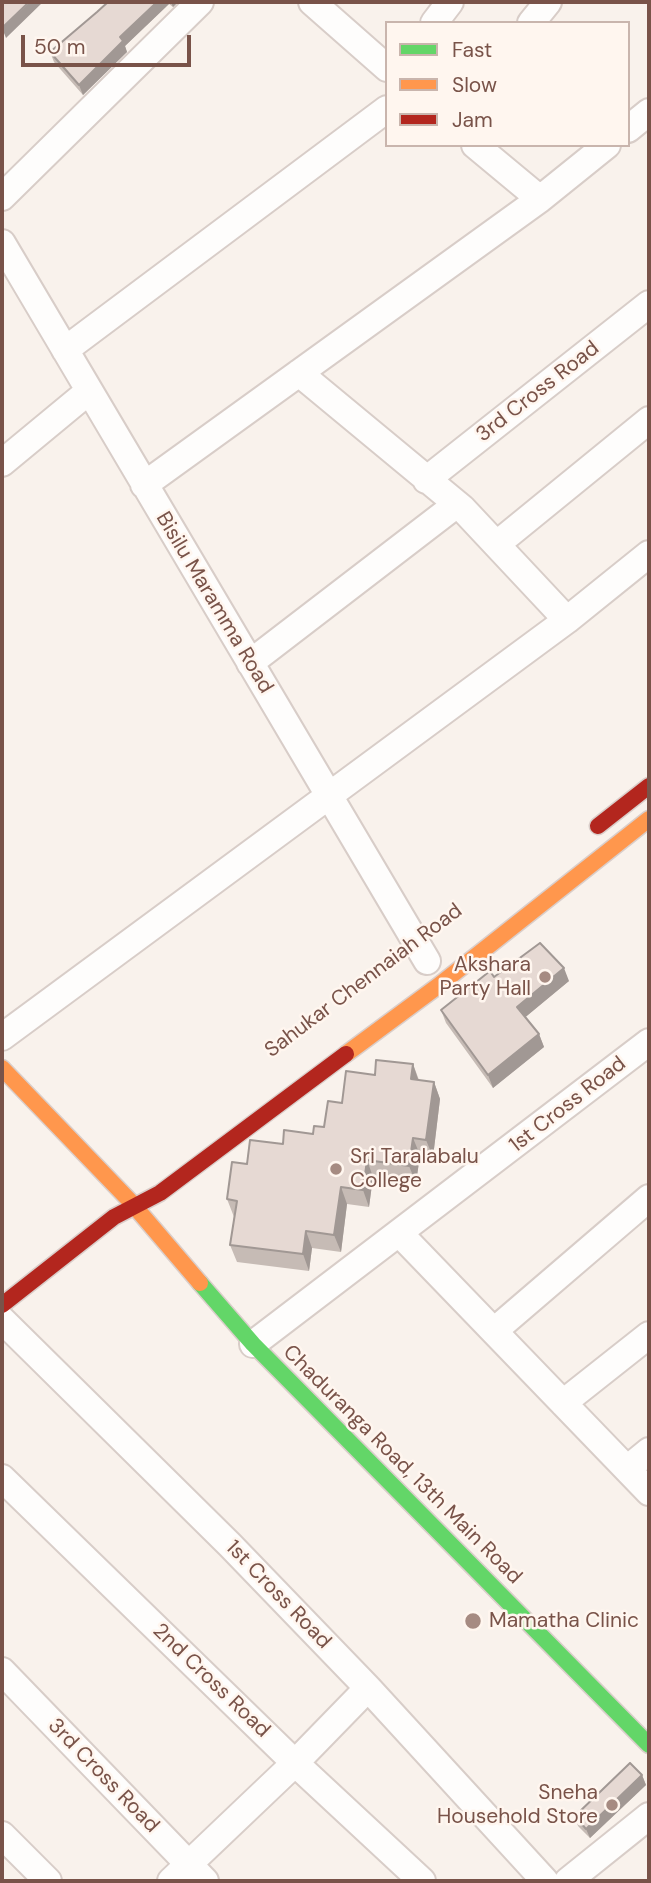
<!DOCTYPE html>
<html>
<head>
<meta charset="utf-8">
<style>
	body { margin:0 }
	#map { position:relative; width:651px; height:1883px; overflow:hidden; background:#f9f2ec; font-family:"DM Sans",sans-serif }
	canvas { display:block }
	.frame { position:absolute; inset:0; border:4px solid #795349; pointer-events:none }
	.legend { position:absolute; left:385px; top:21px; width:245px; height:126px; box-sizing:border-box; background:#fff6ef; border:2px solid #c9b5ad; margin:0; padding:9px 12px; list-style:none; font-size:21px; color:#795349 }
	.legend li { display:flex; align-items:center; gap:14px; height:35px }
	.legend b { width:35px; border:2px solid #c9b5ad }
	.scale { position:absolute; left:21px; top:35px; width:170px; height:32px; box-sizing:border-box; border:4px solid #795349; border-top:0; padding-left:9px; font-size:21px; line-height:24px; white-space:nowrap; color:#795349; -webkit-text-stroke:5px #fff6ef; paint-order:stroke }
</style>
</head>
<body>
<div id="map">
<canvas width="651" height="1883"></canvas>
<div class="frame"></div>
<ul class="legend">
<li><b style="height:9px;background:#63d668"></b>Fast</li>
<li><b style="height:9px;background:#ff974d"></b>Slow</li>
<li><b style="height:9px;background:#b3261e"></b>Jam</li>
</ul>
<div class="scale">50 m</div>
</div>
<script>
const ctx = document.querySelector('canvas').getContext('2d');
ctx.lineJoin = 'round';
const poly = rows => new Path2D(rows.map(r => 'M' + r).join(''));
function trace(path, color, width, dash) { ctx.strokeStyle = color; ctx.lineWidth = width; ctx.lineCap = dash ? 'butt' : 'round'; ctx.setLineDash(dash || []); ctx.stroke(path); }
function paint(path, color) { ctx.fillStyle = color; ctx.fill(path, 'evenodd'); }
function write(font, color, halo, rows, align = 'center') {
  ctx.font = font + ' "DM Sans",sans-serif'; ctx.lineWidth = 5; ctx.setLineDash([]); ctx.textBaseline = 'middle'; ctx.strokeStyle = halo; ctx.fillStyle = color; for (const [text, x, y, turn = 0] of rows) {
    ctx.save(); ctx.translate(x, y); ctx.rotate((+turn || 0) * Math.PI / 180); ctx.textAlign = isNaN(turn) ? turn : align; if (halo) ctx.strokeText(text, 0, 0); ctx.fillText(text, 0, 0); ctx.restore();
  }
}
const street = poly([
	[312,2,387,68],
	[434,23,450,2],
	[531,23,548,2],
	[628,129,649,112],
	[475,145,540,199],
	[2,197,200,2],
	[2,243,427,961],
	[65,350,387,109],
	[299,373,462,508,567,620],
	[2,463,89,391],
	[426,480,649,304],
	[144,485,540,199,607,145],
	[497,544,649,420],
	[250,663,457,504],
	[2,1037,567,620,649,554],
	[400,1234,649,1492],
	[2,1320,230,1545,368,1688,545,1881],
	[494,1331,649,1198],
	[253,1344,649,1042],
	[563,1403,649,1335],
	[627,1469,649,1451],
	[2,1478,295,1763,422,1881],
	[2,1671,205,1881],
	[2,1835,48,1881],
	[171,1881,295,1763,368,1688],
	[568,1881,649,1816]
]);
const fast = poly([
	[200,1283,253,1344,649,1745]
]);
const slow = poly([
	[346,1054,438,986,649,819],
	[2,1068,130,1201,200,1283]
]);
const jam = poly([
	[598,826,649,786],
	[2,1305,114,1217,160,1193,346,1054]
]);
const wall = poly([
	[108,2,178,2,173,7,169,4,125,46,127,52,83,95,54,62,50,52,97,12],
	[494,977,569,981,525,1017,539,1034,544,1047,493,1088,446,1023,441,1010],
	[413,1064,419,1080,434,1082,440,1099,433,1157,420,1155,416,1183,373,1177,369,1207,347,1204,341,1252,312,1248,309,1271,237,1262,230,1245,234,1217,227,1199,247,1164,283,1144,313,1134,324,1127,342,1103,375,1075],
	[642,1775,646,1785,590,1838,578,1826,575,1816]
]);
const shadedWall = poly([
	[30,2,43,2,6,38,2,28],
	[157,2,169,2,169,4,125,46,127,52,83,95,79,85,120,37],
	[171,2,178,2,173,7],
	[564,968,569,981,522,1020,517,1007],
	[539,1034,544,1047,493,1088,488,1075],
	[413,1064,419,1082,411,1079],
	[434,1082,440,1099,433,1157,426,1140],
	[413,1138,420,1155,416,1183,409,1166],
	[367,1160,373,1177,369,1207,363,1190],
	[341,1187,347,1204,341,1252,334,1235],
	[306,1231,312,1248,309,1271,303,1254],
	[642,1775,646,1785,590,1838,586,1829]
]);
const building = poly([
	[2,2,29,2,2,28,2,2],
	[108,2,157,2,120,37,123,41,79,85,50,52,97,12,108,2],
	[540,943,564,968,517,1007,539,1034,488,1075,441,1010,490,971,494,977,540,943],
	[376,1060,413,1064,411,1079,434,1082,426,1140,413,1138,409,1166,367,1160,363,1190,341,1187,334,1235,306,1231,303,1254,230,1245,237,1201,227,1199,232,1162,247,1164,250,1140,283,1144,284,1130,313,1134,314,1126,324,1127,328,1101,342,1103,346,1071,375,1075,376,1060],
	[630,1763,642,1775,586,1829,575,1816,630,1763]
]);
const markers = [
	[545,977,7,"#a68b82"],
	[336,1169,7,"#a68b82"],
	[473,1621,9,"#a68b82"],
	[612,1805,7,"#a68b82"]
];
const streetNames = [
	["3rd Cross Road",538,392,-38],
	["Bisilu Maramma Road",214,603,59],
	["Sahukar Chennaiah Road",364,981,-37],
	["1st Cross Road",568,1105,-38],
	["Chaduranga Road, 13th Main Road",402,1465,45],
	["1st Cross Road",278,1595,46],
	["2nd Cross Road",211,1681,44],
	["3rd Cross Road",103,1776,46]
];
const poiNames = [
	["Akshara",531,965],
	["Party Hall",531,989],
	["Sri Taralabalu",350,1157,"left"],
	["College",350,1181,"left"],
	["Mamatha Clinic",489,1621,"left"],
	["Sneha",598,1793],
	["Household Store",598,1817]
];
trace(street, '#d8cdc8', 30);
trace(fast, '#daceca', 19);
trace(slow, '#daceca', 19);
trace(jam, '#daceca', 19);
trace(street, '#fefdfc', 26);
trace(fast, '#63d668', 16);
trace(slow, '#ff974d', 16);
trace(jam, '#b3261e', 16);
paint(wall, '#c6bbb5');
paint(shadedWall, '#a19894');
paint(building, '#e6d9d3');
trace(building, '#a19894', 2);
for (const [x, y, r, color] of markers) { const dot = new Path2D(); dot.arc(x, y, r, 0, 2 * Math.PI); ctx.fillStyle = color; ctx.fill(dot); trace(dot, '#fff6ef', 2.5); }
write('21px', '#795349', '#fff6ef', streetNames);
write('21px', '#795349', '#fff6ef', poiNames, 'right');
</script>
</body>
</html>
